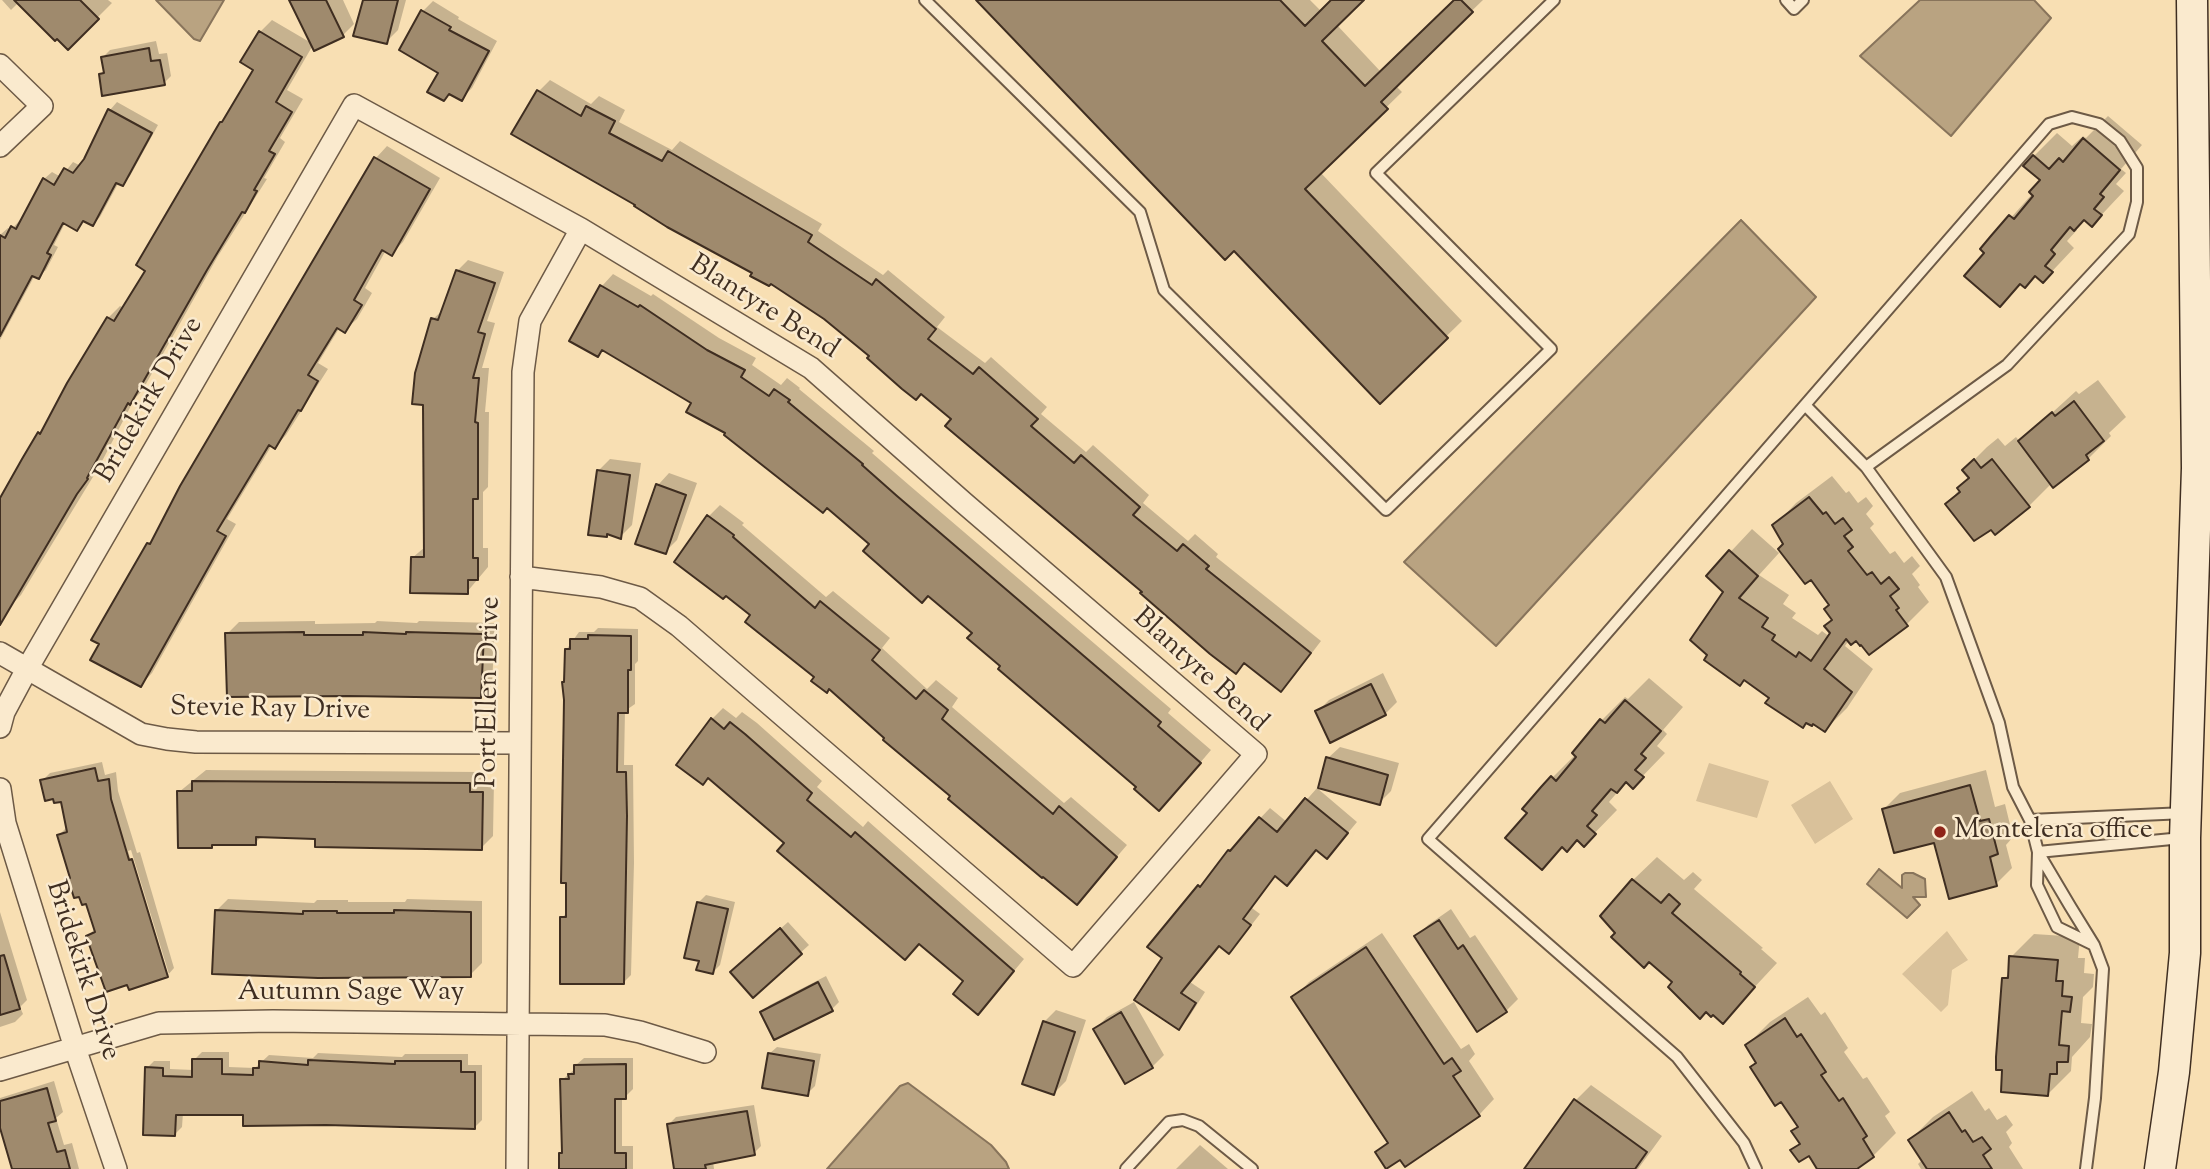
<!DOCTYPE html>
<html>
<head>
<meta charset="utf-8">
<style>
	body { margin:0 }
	canvas { display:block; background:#f8dfb3 }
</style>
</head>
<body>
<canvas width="2210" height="1169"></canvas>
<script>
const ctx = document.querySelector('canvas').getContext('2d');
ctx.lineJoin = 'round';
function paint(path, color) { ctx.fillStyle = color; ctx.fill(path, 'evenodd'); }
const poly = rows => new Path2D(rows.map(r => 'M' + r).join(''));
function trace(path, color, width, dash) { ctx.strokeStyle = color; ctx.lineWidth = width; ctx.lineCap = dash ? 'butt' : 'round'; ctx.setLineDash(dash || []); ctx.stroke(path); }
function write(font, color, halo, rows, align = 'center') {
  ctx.font = font + ' "Sorts Mill Goudy",serif'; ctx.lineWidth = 5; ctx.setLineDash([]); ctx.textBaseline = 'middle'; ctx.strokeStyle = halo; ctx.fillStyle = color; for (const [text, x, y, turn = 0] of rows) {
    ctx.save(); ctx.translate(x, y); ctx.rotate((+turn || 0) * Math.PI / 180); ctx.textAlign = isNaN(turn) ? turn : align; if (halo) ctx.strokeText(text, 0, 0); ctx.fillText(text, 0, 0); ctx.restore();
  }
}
const green = poly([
	[1709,763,1769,781,1757,818,1696,801],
	[1830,781,1853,819,1815,844,1791,805],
	[1947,931,1968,960,1952,970,1948,1005,1941,1012,1902,974]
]);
const water = poly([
	[156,0,224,0,200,41,194,39,156,0],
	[1920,0,2034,0,2051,18,1951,136,1860,56,1920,0],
	[1741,220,1816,297,1496,646,1404,562,1741,220],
	[1879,869,1902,888,1902,875,1905,873,1913,873,1925,879,1926,897,1913,897,1920,905,1907,918,1867,884,1879,869],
	[908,1083,991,1145,1006,1162,1009,1169,827,1169,900,1086,908,1083]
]);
const shadow = poly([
	[2,0,108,0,112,3,68,47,19,2,11,10],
	[291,0,343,0,354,24,343,35,313,45,287,90,303,99,280,138,285,142,264,178,267,179,218,256,142,391,135,398,99,467,21,595,9,607,0,601,0,508,23,460,45,428,108,318,120,306,124,308,148,270,256,69,260,32,272,20,313,44],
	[364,0,406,0,398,30,386,42],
	[978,0,1310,0,1321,11,1333,0,1361,0,1336,24,1381,72,1456,0,1483,0,1395,85,1402,92,1320,172,1462,321,1380,401,1234,249],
	[433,1,459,17,458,19,497,41,472,88,462,98,451,93,444,99,440,72,423,11],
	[156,41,159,54,167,53,171,76,164,83,100,75,105,70,103,57,110,50],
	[550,80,591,104,599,96,625,110,619,122,672,150,680,141,822,224,818,231,883,275,888,270,945,317,937,327,985,363,991,357,1047,407,1041,414,1086,452,1093,445,1149,495,1143,503,1188,541,1195,534,1218,554,1216,557,1321,641,1292,679,1281,690,1245,662,1236,671,941,407,825,318,754,272,513,134,539,91],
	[117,102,158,125,130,176,122,184,119,182,100,217,93,224,85,220,77,229,65,223,54,245,58,247,46,270,38,277,35,275,0,340,0,235,8,228,11,230,20,220,22,221,44,179,52,172,61,177,73,162,81,166,110,110],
	[2108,116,2142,145,2121,169,2126,173,2116,184,2124,191,2092,225,2085,218,2075,228,2077,230,2067,241,2074,248,2043,281,2036,275,2022,283,2000,305,1987,252,1983,249,2033,193,2042,180,2034,156,2057,133,2072,146,2083,136,2086,138],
	[387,146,440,178,403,242,392,253,386,250,365,288,372,293,357,319,345,330,340,327,318,363,328,369,286,435,275,447,272,445,227,519,236,524,152,673,141,685,149,544,155,537,182,487,376,158],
	[468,260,504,272,487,321,495,323,482,368,489,368,485,412,489,412,488,487,483,492,483,548,488,548,488,567,467,592,412,558,425,547,433,319,444,309,458,270],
	[613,274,651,296,653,294,719,338,756,358,752,365,781,385,787,378,800,388,799,389,874,451,872,453,909,485,1171,709,1168,713,1211,750,1171,797,1138,787,1002,666,974,633,827,506,728,433,693,403,604,349,598,355,571,340,602,286],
	[2098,380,2126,417,2109,433,2111,436,2088,459,2052,483,2029,506,1995,532,1947,504,1970,477,1964,470,1987,447,1998,438,2005,446,2016,437,2020,442,2076,391,2079,394],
	[610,459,641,463,632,525,620,537,609,533,606,536,598,471],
	[669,473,697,483,677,540,665,552,658,485],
	[1832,476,1846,493,1849,491,1858,503,1866,497,1873,506,1866,514,1874,524,1870,528,1890,554,1895,551,1904,563,1912,556,1920,566,1912,574,1920,585,1918,587,1929,602,1907,624,1870,653,1856,639,1849,640,1845,646,1873,669,1847,708,1825,730,1771,697,1725,591,1708,576,1752,529,1779,553,1759,575,1789,595,1783,604,1796,613,1792,618,1818,635,1822,631,1830,637,1834,619,1831,604,1774,526,1796,503],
	[720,505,744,523,742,525,826,597,833,591,890,638,882,648,927,689,936,680,958,698,952,707,1064,803,1071,797,1127,845,1077,903,816,677,753,615,709,516],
	[315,621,315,624,375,623,377,621,417,623,419,621,495,623,492,685,480,696,227,634,239,622],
	[598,628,638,629,638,661,635,664,635,704,625,711,624,765,633,765,634,863,631,975,623,983,562,918,567,912,566,650,579,632,594,632],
	[1383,673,1397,702,1385,714,1317,712,1329,700],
	[1649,678,1683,707,1663,730,1667,734,1657,746,1665,753,1633,786,1627,781,1609,802,1617,810,1584,844,1578,839,1564,846,1542,868,1529,813,1542,788,1576,754,1602,720,1625,697,1628,699],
	[723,708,736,718,742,712,757,723,822,781,817,787,863,827,868,821,1024,959,989,1001,920,942,787,843,712,719],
	[1340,747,1399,763,1391,791,1379,803,1328,758],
	[102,762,105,775,116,772,118,791,137,853,140,852,174,968,167,976,88,936,96,928,87,901,72,877,59,835,66,828,62,800,42,781,50,773],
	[131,850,169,974,165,974,128,851],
	[206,770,481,772,481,781,494,781,493,836,481,848,263,835,255,843,214,843,212,846,179,792],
	[1986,770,1995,807,2005,804,2013,837,2006,845,2012,868,1996,884,1884,809,1900,793],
	[1317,788,1357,822,1337,846,1317,849,1287,884,1276,875,1252,908,1260,914,1239,941,1229,951,1220,944,1190,982,1205,992,1189,1017,1179,1027,1164,957,1150,946,1229,851,1270,808,1287,822],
	[1657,857,1684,880,1693,872,1702,880,1694,889,1763,948,1761,949,1777,963,1723,1021,1617,933,1633,880],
	[706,895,735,902,720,965,713,972,701,960,698,903],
	[228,899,314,903,317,900,348,900,348,902,405,902,407,899,482,901,482,963,470,975,216,911],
	[1451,909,1470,938,1475,935,1518,999,1506,1011,1417,936,1428,925],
	[0,912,27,1000,20,1007,23,1014,15,1022,0,1027],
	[788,922,809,945,753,996,740,965],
	[1382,933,1461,1049,1469,1044,1475,1054,1469,1061,1494,1099,1479,1115,1401,1158,1377,1153,1389,1141,1294,998,1309,982],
	[2034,934,2080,937,2078,958,2085,958,2084,973,2094,974,2093,987,2083,997,2081,1023,2092,1024,2090,1037,2072,1057,2071,1071,2048,1094,2004,979,2010,973,2011,957],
	[826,976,839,1002,832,1009,762,1012,770,1005],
	[1808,997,1821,1015,1825,1012,1848,1048,1844,1052,1863,1079,1867,1077,1890,1112,1885,1116,1896,1133,1873,1156,1853,1169,1827,1169,1809,1153,1793,1150,1801,1142,1794,1131,1799,1126,1747,1045,1770,1022],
	[1134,1002,1164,1055,1152,1067,1126,1082,1095,1029,1107,1017],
	[1056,1010,1086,1020,1066,1081,1054,1093,1044,1022],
	[777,1047,821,1054,815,1086,807,1094,769,1054],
	[202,1052,229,1052,229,1067,255,1068,269,1055,313,1058,318,1053,402,1057,405,1054,468,1054,468,1065,482,1065,482,1120,474,1128,245,1113,183,1113,182,1127,175,1134,147,1068,154,1061,170,1061,170,1069,194,1070,194,1060],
	[584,1058,633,1058,633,1089,625,1097,622,1097,622,1146,633,1146,633,1169,561,1169,561,1154,563,1151,562,1080,576,1068,576,1065],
	[54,1081,63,1112,56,1118,64,1145,72,1143,79,1169,14,1169,0,1122,0,1098],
	[1591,1085,1662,1136,1638,1169,1526,1169,1576,1100],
	[1972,1091,1985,1111,1989,1108,1997,1120,2006,1115,2013,1125,2006,1132,2012,1143,2009,1147,2023,1169,1921,1169,1918,1164,1923,1159,1910,1140,1933,1117],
	[754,1105,761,1146,754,1153,713,1161,714,1169,676,1169,669,1124,676,1117],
	[1200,1145,1228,1169,1176,1169]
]);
const building = poly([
	[14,0,80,0,99,19,68,50,57,39,55,41,14,0],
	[289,0,326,0,344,37,314,51,289,0],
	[363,0,398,0,387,44,353,36,363,0],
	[976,0,1280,0,1305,26,1331,0,1364,0,1322,41,1365,86,1454,0,1461,0,1473,12,1381,102,1388,109,1305,189,1448,338,1380,404,1234,251,1225,260,976,0],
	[421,10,451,27,449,30,489,51,462,101,449,94,444,101,427,92,438,73,399,50,421,10],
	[259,31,302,57,276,102,292,112,269,151,275,154,254,190,257,191,245,213,242,212,207,270,130,405,128,403,87,478,88,479,77,494,0,625,0,498,22,459,38,432,40,434,67,383,107,317,114,321,145,271,136,265,220,122,222,122,253,70,240,62,259,31],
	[149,48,151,61,160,60,165,85,102,96,99,74,104,73,101,57,149,48],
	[537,90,581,116,586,106,615,121,609,133,662,161,668,151,812,235,808,242,872,285,876,279,936,329,928,339,973,374,979,367,1038,419,1031,426,1074,463,1081,455,1140,507,1133,515,1177,551,1183,544,1209,566,1206,569,1311,653,1281,692,1244,663,1236,674,1210,654,1140,593,1142,592,945,426,951,419,921,394,916,400,902,389,867,358,869,356,824,319,771,284,769,286,750,276,752,273,667,227,634,206,635,205,511,134,537,90],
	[108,109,152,133,123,186,116,183,93,226,83,221,77,231,63,223,47,253,51,255,39,279,32,276,0,336,0,235,5,238,11,226,16,229,43,178,54,185,64,168,73,173,84,159,108,109],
	[2083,138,2120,170,2100,194,2104,197,2094,209,2102,215,2092,227,2084,220,2074,231,2070,227,2051,250,2055,254,2045,266,2053,272,2043,283,2035,276,2025,288,2020,284,2000,307,1964,276,1984,253,1980,249,1990,237,2009,215,2014,219,2033,196,2029,192,2040,180,2023,166,2033,155,2049,169,2059,158,2063,162,2083,138],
	[374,157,430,189,392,256,382,250,354,300,362,305,345,333,337,328,308,375,318,381,301,411,298,410,275,449,269,445,217,531,226,536,141,687,90,660,99,644,91,640,147,543,150,544,180,486,374,157],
	[456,270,495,283,478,332,485,334,473,378,479,378,475,422,478,423,478,499,473,499,473,558,478,558,478,580,468,580,468,594,410,593,411,557,424,557,423,405,412,404,415,373,431,318,438,320,456,270],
	[600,285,638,307,640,305,707,350,745,370,741,377,769,396,774,389,790,400,788,402,863,464,862,465,897,496,1161,722,1158,726,1201,763,1159,811,1134,789,1136,787,998,669,1000,666,967,638,972,633,928,596,922,603,863,551,869,544,827,508,823,513,724,435,725,433,686,412,691,403,602,350,598,357,569,341,600,285],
	[2074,401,2104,441,2086,455,2089,460,2053,488,2018,441,2052,412,2055,416,2074,401],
	[1974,459,1981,468,1992,459,2030,507,1995,535,1991,530,1974,541,1945,504,1960,492,1957,488,1969,478,1962,470,1974,459],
	[597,470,630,475,621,539,607,534,607,537,588,535,597,470],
	[656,484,686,495,666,554,635,544,656,484],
	[1809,497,1823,514,1826,512,1835,524,1843,518,1852,530,1844,536,1853,547,1848,551,1867,575,1872,572,1881,584,1889,577,1899,589,1890,596,1899,608,1896,610,1908,626,1869,655,1861,645,1860,646,1856,641,1851,645,1846,639,1824,669,1852,692,1825,732,1813,724,1812,726,1806,723,1803,728,1765,703,1769,698,1744,680,1740,686,1704,660,1707,655,1690,640,1723,592,1706,576,1729,550,1758,576,1739,598,1768,618,1762,627,1775,635,1772,640,1796,657,1799,652,1811,661,1830,633,1824,626,1832,620,1824,609,1829,605,1811,580,1805,584,1778,549,1783,544,1772,525,1809,497],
	[707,515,734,535,733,537,815,608,820,601,880,650,872,660,916,699,924,690,948,710,942,719,1053,814,1059,806,1117,857,1077,905,1043,877,1042,878,948,799,950,796,883,740,884,738,829,689,827,693,811,681,814,677,745,622,750,615,726,596,723,599,674,562,707,515],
	[304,632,304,635,363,635,363,632,406,634,406,632,484,634,481,698,349,696,227,697,225,633,304,632],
	[588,635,631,636,631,670,628,670,628,713,618,713,617,772,626,772,627,816,624,984,560,984,560,917,566,917,566,883,561,883,564,700,562,682,564,682,565,649,570,649,570,639,588,639,588,635],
	[1371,684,1386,715,1330,743,1315,711,1371,684],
	[1625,700,1661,731,1641,754,1646,758,1635,770,1644,777,1633,789,1626,782,1617,793,1611,789,1592,811,1597,815,1587,826,1596,834,1584,847,1577,840,1567,852,1562,847,1542,870,1505,838,1527,813,1522,809,1541,787,1551,776,1556,781,1576,757,1572,753,1600,719,1605,723,1625,700],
	[711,718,724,729,730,722,745,734,812,793,807,800,851,837,855,832,1014,971,978,1015,953,994,963,981,919,944,905,960,777,851,784,843,708,778,703,785,676,765,711,718],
	[1326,757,1388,775,1380,805,1318,788,1326,757],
	[95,768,98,781,109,779,111,799,129,860,132,859,168,977,129,990,127,985,106,992,86,936,95,932,86,904,82,905,79,897,74,898,68,879,70,878,57,835,67,832,61,802,54,803,53,799,45,801,40,780,95,768],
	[192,781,470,783,470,792,483,792,482,850,315,847,315,839,256,837,256,845,212,845,212,848,178,848,177,791,192,791,192,781],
	[1970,785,1980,821,1989,819,1998,854,1990,857,1997,886,1949,899,1934,843,1894,853,1882,809,1970,785],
	[1305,798,1348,833,1327,859,1316,850,1287,886,1275,876,1243,919,1251,925,1229,954,1219,946,1181,993,1196,1003,1179,1030,1134,1000,1162,958,1147,947,1198,885,1200,887,1228,850,1230,851,1259,817,1277,832,1305,798],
	[1632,879,1661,903,1669,894,1680,904,1672,913,1741,972,1740,974,1755,987,1723,1024,1713,1015,1711,1017,1706,1012,1700,1019,1668,987,1672,982,1649,962,1644,968,1611,937,1615,933,1600,916,1632,879],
	[697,902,728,909,713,974,696,970,699,961,684,958,697,902],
	[215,910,303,914,303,911,337,911,337,913,394,913,394,910,471,912,471,977,318,978,212,974,215,910],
	[1439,920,1458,949,1463,945,1507,1012,1477,1032,1414,936,1439,920],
	[780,928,802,954,753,998,730,972,780,928],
	[1366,947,1444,1064,1452,1058,1461,1071,1453,1076,1480,1116,1405,1167,1400,1160,1386,1169,1375,1152,1388,1143,1291,997,1366,947],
	[4,955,20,1009,0,1015,0,956,4,955],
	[2009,956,2058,960,2056,981,2063,981,2062,996,2072,997,2070,1012,2062,1011,2059,1045,2069,1046,2068,1062,2057,1062,2057,1074,2050,1074,2048,1096,2001,1092,2002,1070,1996,1070,1996,1057,2002,978,2008,978,2009,956],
	[818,982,833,1011,774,1040,760,1012,818,982],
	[1121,1012,1153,1068,1125,1084,1093,1029,1121,1012],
	[1785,1018,1797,1037,1801,1034,1826,1072,1821,1075,1839,1101,1843,1098,1867,1136,1863,1139,1874,1157,1857,1169,1817,1169,1809,1156,1799,1162,1790,1150,1800,1144,1791,1131,1798,1127,1781,1102,1775,1106,1750,1067,1756,1063,1745,1045,1785,1018],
	[1043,1021,1075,1032,1054,1095,1022,1084,1043,1021],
	[768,1053,814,1061,808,1096,762,1088,768,1053],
	[192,1059,222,1059,222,1074,253,1075,253,1068,259,1068,259,1061,308,1065,308,1060,395,1064,395,1061,461,1061,461,1072,475,1072,475,1129,326,1125,243,1126,243,1115,176,1115,175,1136,143,1135,145,1067,163,1068,163,1076,192,1077,192,1059],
	[626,1064,626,1099,615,1099,615,1153,626,1153,626,1169,559,1169,559,1153,562,1153,560,1079,569,1079,568,1074,574,1074,574,1065,626,1064],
	[47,1088,56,1121,48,1123,57,1152,65,1150,70,1169,12,1169,0,1128,0,1101,47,1088],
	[1574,1099,1647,1152,1635,1169,1524,1169,1574,1099],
	[747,1111,755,1155,705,1165,706,1169,674,1169,667,1124,747,1111],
	[1949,1112,1962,1132,1965,1130,1973,1142,1982,1137,1991,1149,1983,1155,1992,1169,1927,1169,1908,1140,1949,1112]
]);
const service = poly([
	[925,0,1140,212,1164,290,1386,510,1551,349,1376,173,1554,0],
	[1786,0,1794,9,1803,0],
	[1805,405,1866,467],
	[2030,820,2185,813],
	[2038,852,2070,906,2094,945,2057,927,2037,885,2038,852],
	[1126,1169,1169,1122,1183,1120,1199,1126,1252,1169],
	[1756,1169,1744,1143,1677,1057,1428,839,2049,124,2072,117,2099,124,2120,141,2137,168,2137,202,2129,234,2007,365,1866,467,1946,577,1999,723,2013,787,2030,820,2038,852,2182,838],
	[2086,1169,2095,1098,2103,969,2094,945]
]);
const minor = poly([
	[0,65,42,106,0,146],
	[0,653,141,734,167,739,196,742,519,743],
	[0,727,4,712,27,669,354,105,581,229,811,368,964,503,1256,754,1073,966,679,626,640,598,601,587,521,577],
	[0,789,5,823,75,1048,116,1169],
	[0,1070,159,1023,273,1021,605,1025,640,1032,705,1052],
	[517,1169,523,372,530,321,581,229]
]);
const secondary = poly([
	[2160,1169,2174,1072,2185,953,2185,838,2197,468,2192,0]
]);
const markers = [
	[1940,832,7,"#8f2418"]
];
const streetNames = [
	["Blantyre Bend",763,309,32],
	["Bridekirk Drive",151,401,-60],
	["Blantyre Bend",1199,672,42],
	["Port Ellen Drive",491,692,-89],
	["Stevie Ray Drive",270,711,1],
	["Bridekirk Drive",81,971,72],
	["Autumn Sage Way",351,994]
];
const poiNames = [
	["Montelena office",1954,832]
];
paint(green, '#d9c19a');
paint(water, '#b9a381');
trace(water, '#88745b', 2);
paint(shadow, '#0003');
paint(building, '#9f8a6d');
trace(building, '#3f2e21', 2);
trace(service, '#6d5a46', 14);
trace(minor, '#6d5a46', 24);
trace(secondary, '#3f2e21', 33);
trace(service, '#faeace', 10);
trace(minor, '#faeace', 21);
trace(secondary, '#faeace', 30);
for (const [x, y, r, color] of markers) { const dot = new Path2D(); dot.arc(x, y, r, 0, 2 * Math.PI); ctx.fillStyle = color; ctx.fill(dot); trace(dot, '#faeace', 2.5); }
write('28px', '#3f2e21', '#faeace', streetNames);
write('28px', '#3f2e21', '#faeace', poiNames, 'left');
</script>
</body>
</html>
